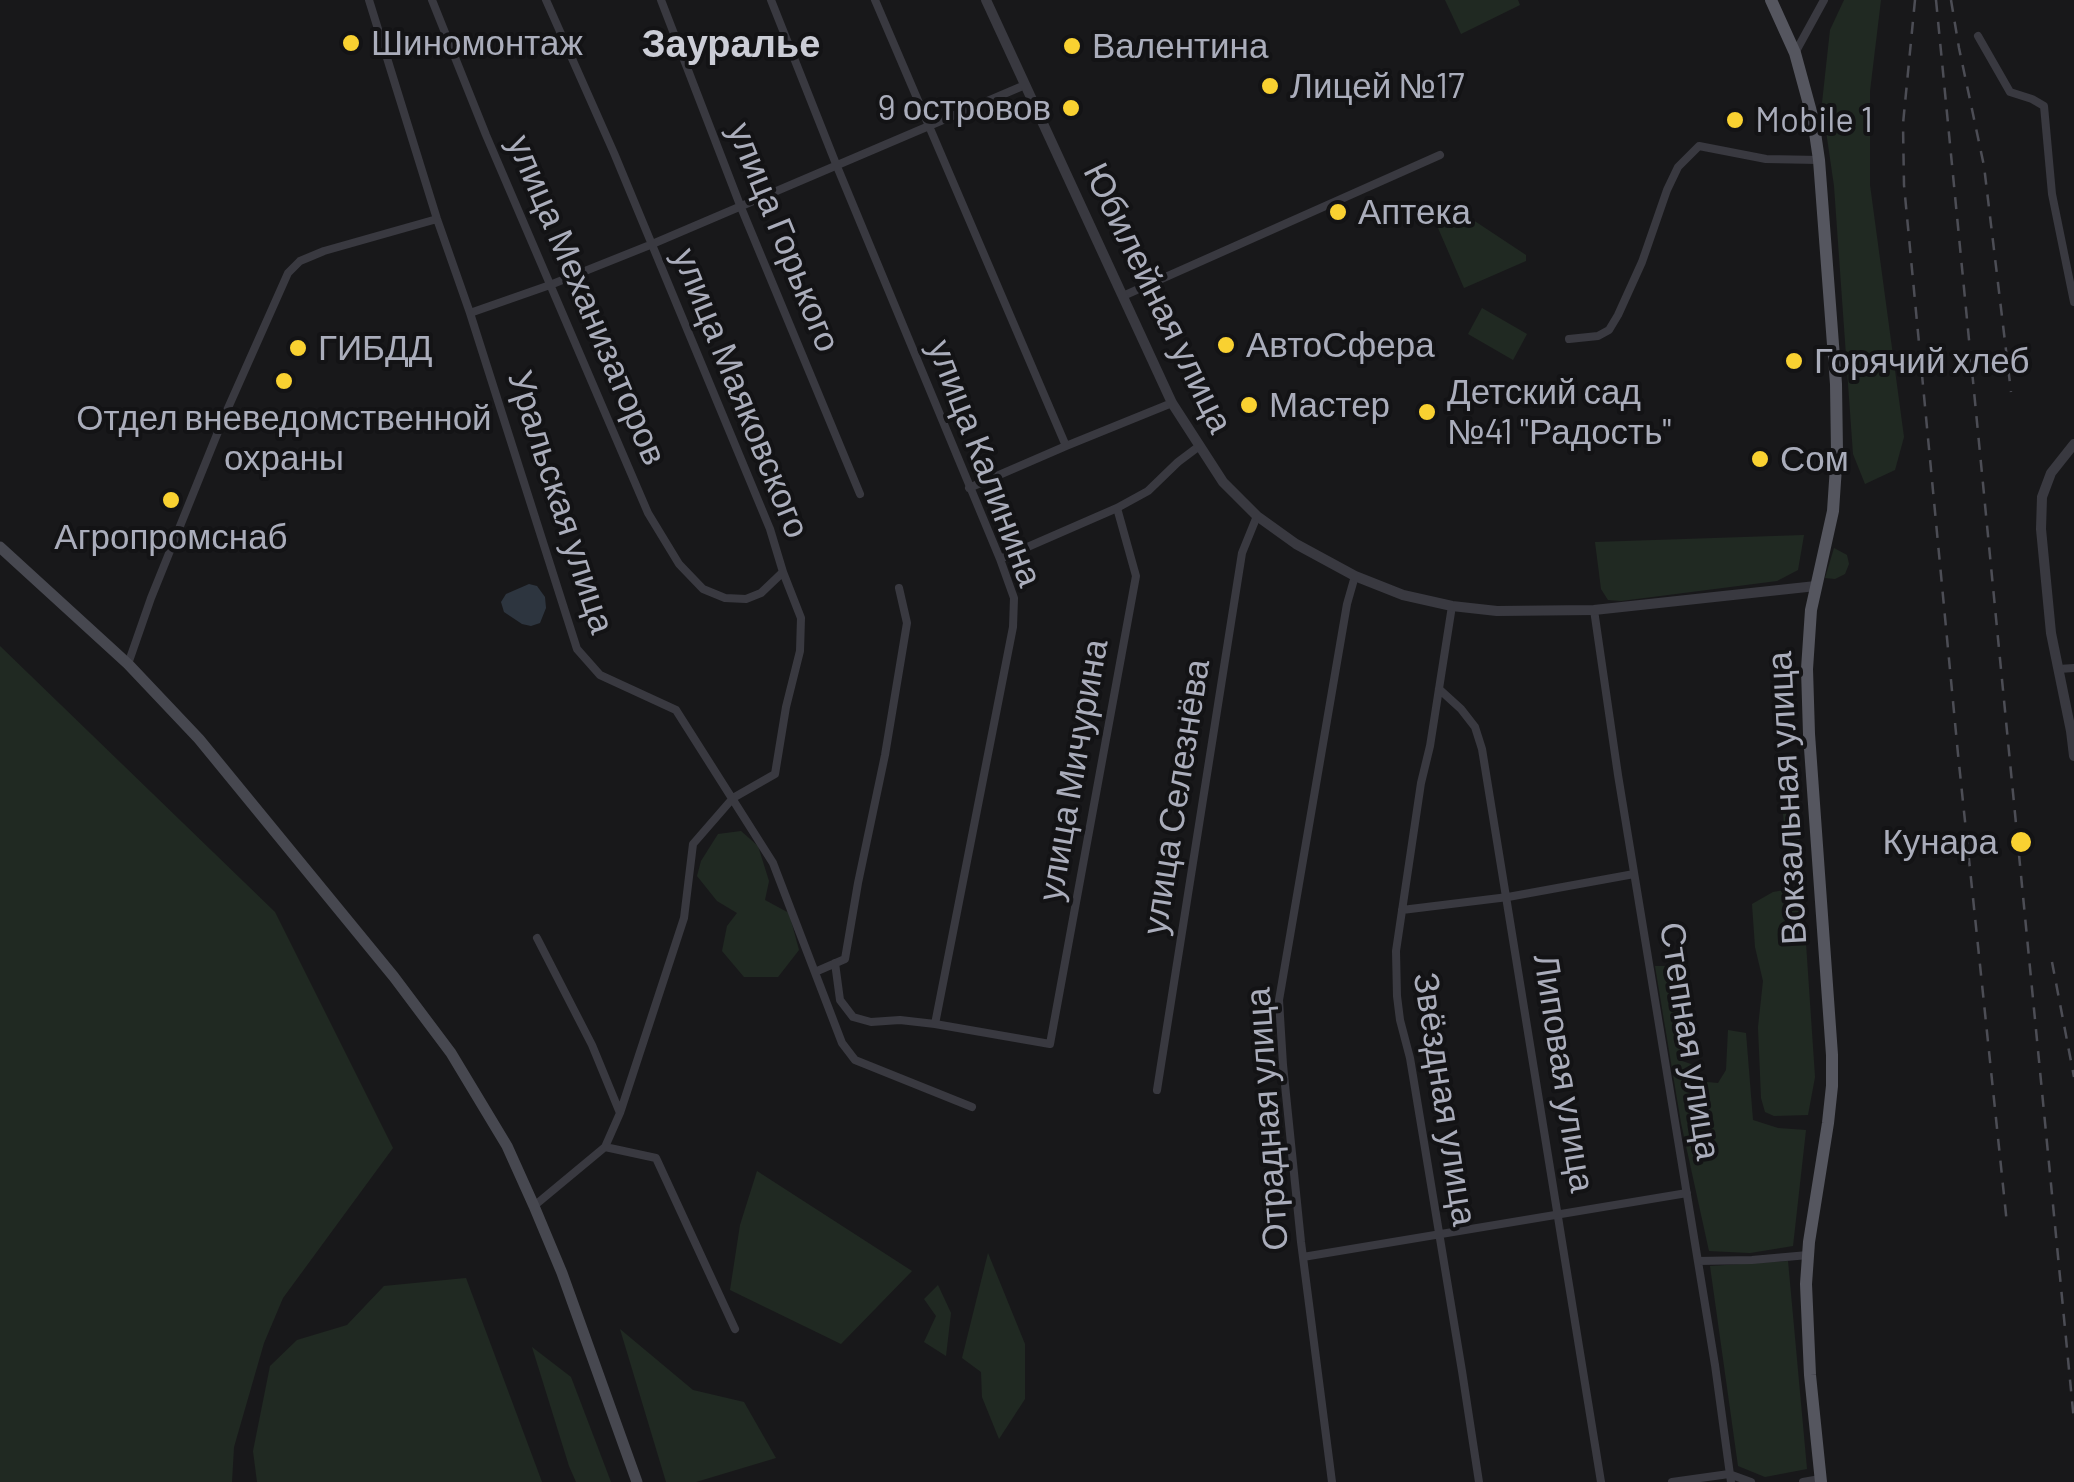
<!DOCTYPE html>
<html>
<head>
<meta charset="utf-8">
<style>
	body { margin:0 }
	canvas { display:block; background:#18181a }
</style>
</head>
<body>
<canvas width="2074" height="1482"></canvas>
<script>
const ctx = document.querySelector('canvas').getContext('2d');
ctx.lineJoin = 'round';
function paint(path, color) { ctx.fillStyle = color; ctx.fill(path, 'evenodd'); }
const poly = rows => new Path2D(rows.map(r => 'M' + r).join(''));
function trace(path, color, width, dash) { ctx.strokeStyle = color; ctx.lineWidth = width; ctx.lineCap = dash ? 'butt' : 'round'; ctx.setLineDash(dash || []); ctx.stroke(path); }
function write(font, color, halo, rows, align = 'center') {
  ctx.font = font + ' Barlow,sans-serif'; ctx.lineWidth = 8; ctx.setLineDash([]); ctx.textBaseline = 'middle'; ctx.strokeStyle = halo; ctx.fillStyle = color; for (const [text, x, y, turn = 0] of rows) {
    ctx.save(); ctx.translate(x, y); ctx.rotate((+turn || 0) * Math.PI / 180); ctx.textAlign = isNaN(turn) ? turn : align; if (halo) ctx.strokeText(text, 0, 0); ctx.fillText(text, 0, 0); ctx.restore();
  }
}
const green = poly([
	[1445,0,1518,0,1520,5,1461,34],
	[1844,0,1881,0,1870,91,1870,185,1904,437,1895,470,1865,484,1853,454,1834,186,1822,103,1830,30],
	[1461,212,1526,255,1526,261,1464,288,1435,221],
	[1482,308,1527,334,1513,360,1468,334],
	[1804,535,1798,570,1777,581,1621,601,1608,600,1601,589,1595,542],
	[1834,548,1847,555,1849,564,1845,574,1835,579,1825,578],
	[0,646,275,912,393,1148,283,1298,264,1343,234,1447,232,1482,0,1482],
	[1794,782,1800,849,1798,860,1787,854,1782,803,1787,787],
	[741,831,758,846,769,881,765,900,789,913,799,950,778,977,744,977,722,951,727,926,737,913,717,901,697,876,701,861,718,834],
	[1796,888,1803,899,1815,1077,1808,1115,1774,1116,1765,1112,1761,1098,1758,1027,1763,981,1755,947,1752,904,1773,892],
	[1655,966,1673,966,1682,1061,1694,1065,1696,1081,1718,1083,1726,1070,1728,1030,1746,1033,1753,1120,1778,1128,1806,1130,1793,1246,1750,1253,1709,1251,1681,1123],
	[757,1171,912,1271,841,1344,730,1290,740,1225],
	[988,1253,1025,1344,1025,1399,999,1439,982,1397,981,1372,962,1358],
	[1788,1261,1807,1469,1765,1477,1738,1466,1710,1266],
	[466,1278,542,1482,257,1482,253,1451,270,1366,297,1340,347,1325,384,1286],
	[938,1285,951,1313,946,1356,924,1342,936,1316,924,1299],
	[620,1329,693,1390,744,1402,776,1458,696,1482,666,1482],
	[532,1347,571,1377,611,1482,576,1482,569,1466]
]);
const water = poly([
	[529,584,537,586,545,597,546,608,540,623,531,626,522,624,504,612,501,602,506,594]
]);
const minor = poly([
	[369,0,437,219,470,313,577,649,600,675,676,710,773,863,842,1043,855,1060,972,1107],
	[432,0,486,135,648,513,679,564,703,589,725,598,746,599,761,593,783,572],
	[546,0,614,153,770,529,783,572,801,618,800,651,786,707,775,774,733,798,693,844,684,918,620,1113],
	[661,0,740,205,860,494],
	[771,0,836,164,1000,559,1014,598,1013,627,935,1024],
	[875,0,1066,446],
	[1978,36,2010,92,2032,99,2044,106,2052,194,2074,302],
	[1795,53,1824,0],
	[1123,296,1440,155],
	[470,313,550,285,650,245,1025,85],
	[1569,339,1598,336,1609,330,1618,315,1642,262,1667,190,1678,167,1699,146,1766,159,1819,160],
	[969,488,1066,446,1172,403],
	[1000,559,1117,508,1148,491,1178,462,1198,447],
	[1452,606,1430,746,1421,783,1396,951,1397,996,1400,1020,1410,1058,1462,1371,1479,1482],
	[1594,610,1618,775,1715,1365,1731,1482],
	[128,664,151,598,224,417,288,273,300,261,324,251,437,219],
	[2059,669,2074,668],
	[1439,689,1461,709,1475,727,1482,749,1601,1482],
	[1402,910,1508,897,1634,874],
	[537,938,592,1045,620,1113,605,1147,656,1158,735,1329],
	[835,963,840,1000,853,1017,871,1022,900,1020,935,1024,1050,1044,1136,576,1117,508],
	[815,972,845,959,858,883,885,755,907,623,899,588],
	[1157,1090,1242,553,1257,516],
	[534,1206,605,1147],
	[1303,1257,1687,1193],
	[1698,1261,1752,1260,1808,1255],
	[1332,1482,1301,1242,1283,1065,1279,1000,1347,604,1355,576],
	[1672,1482,1729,1474,1751,1482],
	[1803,1482,1820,1479]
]);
const tertiary = poly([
	[986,0,1172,403,1223,482,1257,516,1296,544,1355,576,1403,595,1452,606,1497,611,1594,610,1816,586],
	[2074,444,2051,473,2042,497,2041,529,2051,633,2071,731,2074,756]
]);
const secondary = poly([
	[0,547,128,664,199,739,394,977,451,1053,507,1146,534,1206,562,1273,637,1482]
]);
const primary = poly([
	[1771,0,1795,53,1813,119,1819,160,1836,384,1837,452,1833,511,1811,610,1807,669,1809,734,1832,1055,1832,1086,1828,1123,1809,1242,1806,1284,1810,1375,1821,1482]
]);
const rail = poly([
	[1915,0,1903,124,1904,185,1958,754,2007,1224],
	[1936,0,2074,1421],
	[1951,0,1959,48,1984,166,2011,392],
	[2052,962,2074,1077]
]);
const markers = [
	[351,43,10,"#f9d131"],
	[1072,46,10,"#f9d131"],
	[1270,86,10,"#f9d131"],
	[1071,108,10,"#f9d131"],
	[1735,120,10,"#f9d131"],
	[1338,212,10,"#f9d131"],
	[1226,345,10,"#f9d131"],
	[298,348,10,"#f9d131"],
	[1794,361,10,"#f9d131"],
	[284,381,10,"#f9d131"],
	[1249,405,10,"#f9d131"],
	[1427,412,10,"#f9d131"],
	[1760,459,10,"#f9d131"],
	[171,500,10,"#f9d131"],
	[2021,842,12,"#f9d131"]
];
const poiNames = [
	["Шиномонтаж",371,43],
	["Валентина",1092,46],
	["Лицей №17",1290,86],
	["9 островов",1051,108,"right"],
	["Mobile 1",1755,120],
	["Аптека",1358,212],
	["АвтоСфера",1246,345],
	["ГИБДД",318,348],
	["Горячий хлеб",1814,361],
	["Детский сад",1447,392],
	["№41 \"Радость\"",1447,432],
	["Мастер",1269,405],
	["Отдел вневедомственной",284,418,"center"],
	["охраны",284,458,"center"],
	["Сом",1780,459],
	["Агропромснаб",171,537,"center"],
	["Кунара",1998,842,"right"]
];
const streetNames = [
	["улица Горького",784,237,68],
	["Юбилейная улица",1158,298,64],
	["улица Механизаторов",587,300,67],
	["улица Маяковского",741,393,68],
	["улица Калинина",985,463,69],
	["Уральская улица",561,502,72],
	["улица Мичурина",1073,770,-80],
	["улица Селезнёва",1176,797,-81],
	["Вокзальная улица",1787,798,-93],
	["Степная улица",1690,1041,81],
	["Липовая улица",1564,1073,81],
	["Звёздная улица",1445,1099,81],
	["Отрадная улица",1267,1119,-94]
];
const neighbourhoodNames = [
	["Зауралье",731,44]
];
paint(green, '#202922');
paint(water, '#2d353f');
trace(minor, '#393940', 8);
trace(tertiary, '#393940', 10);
trace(secondary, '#474850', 11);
trace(primary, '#55565f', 12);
trace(rail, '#4c4d55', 2.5, [12, 10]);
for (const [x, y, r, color] of markers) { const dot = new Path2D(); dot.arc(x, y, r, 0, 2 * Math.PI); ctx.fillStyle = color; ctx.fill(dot); trace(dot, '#131315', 4); }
write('35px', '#aaadbb', '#131315', poiNames, 'left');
write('35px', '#aaadbb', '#131315', streetNames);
write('bold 38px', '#cbcdd6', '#131315', neighbourhoodNames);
</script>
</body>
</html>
